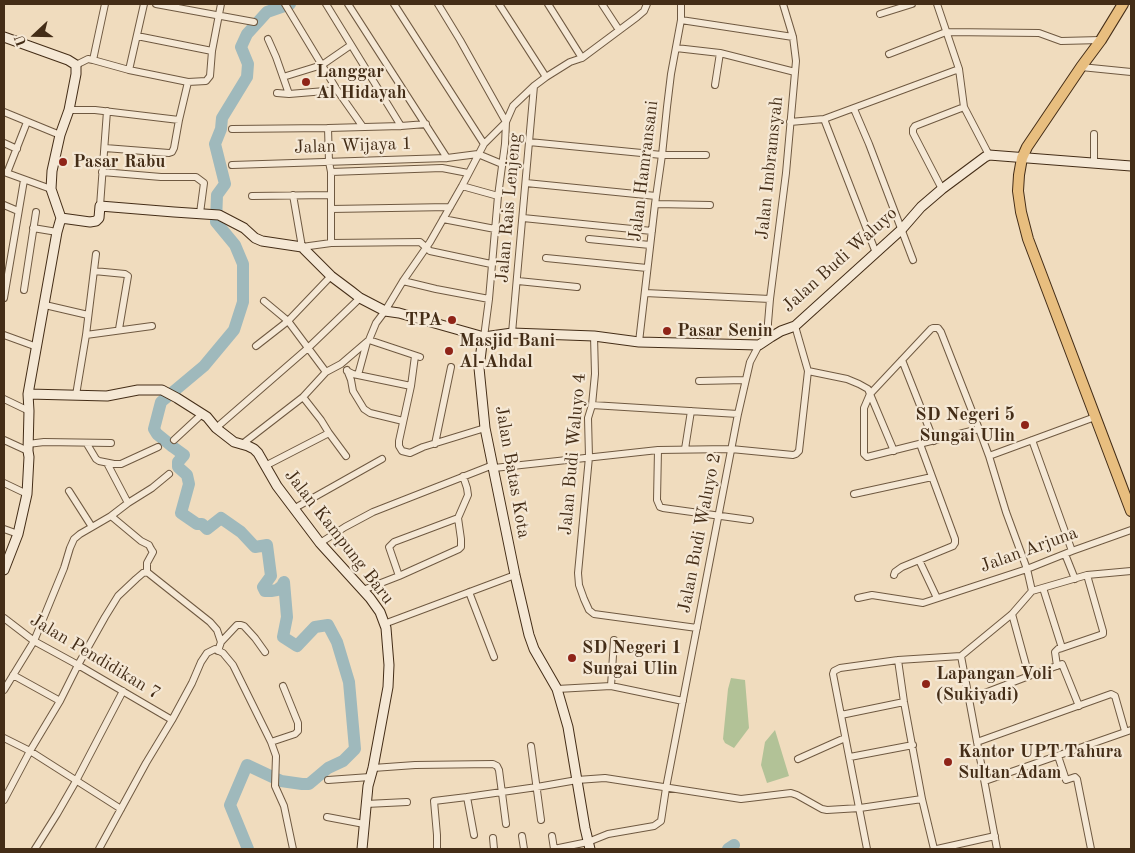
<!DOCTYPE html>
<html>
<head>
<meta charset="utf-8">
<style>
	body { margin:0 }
	#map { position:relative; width:1135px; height:853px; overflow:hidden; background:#f0dcbe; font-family:"Old Standard TT",serif }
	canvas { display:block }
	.frame { position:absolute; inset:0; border:5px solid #442d17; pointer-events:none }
	.north { position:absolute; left:10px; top:10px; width:50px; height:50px; -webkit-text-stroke:4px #f5e8d5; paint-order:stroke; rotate:249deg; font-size:14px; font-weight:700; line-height:20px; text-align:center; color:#442d17 }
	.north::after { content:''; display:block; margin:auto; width:18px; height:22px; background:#442d17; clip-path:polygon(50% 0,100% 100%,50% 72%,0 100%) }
</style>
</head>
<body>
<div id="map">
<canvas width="1135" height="853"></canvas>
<div class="frame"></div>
<div class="north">U</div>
</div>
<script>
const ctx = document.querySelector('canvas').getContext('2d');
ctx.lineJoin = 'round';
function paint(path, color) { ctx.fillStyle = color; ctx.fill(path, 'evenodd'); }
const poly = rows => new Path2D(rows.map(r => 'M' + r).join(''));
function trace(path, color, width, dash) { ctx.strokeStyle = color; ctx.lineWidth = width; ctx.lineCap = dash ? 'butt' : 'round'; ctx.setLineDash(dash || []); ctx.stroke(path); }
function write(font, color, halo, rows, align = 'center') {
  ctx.font = font + ' "Old Standard TT",serif'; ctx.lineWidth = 4.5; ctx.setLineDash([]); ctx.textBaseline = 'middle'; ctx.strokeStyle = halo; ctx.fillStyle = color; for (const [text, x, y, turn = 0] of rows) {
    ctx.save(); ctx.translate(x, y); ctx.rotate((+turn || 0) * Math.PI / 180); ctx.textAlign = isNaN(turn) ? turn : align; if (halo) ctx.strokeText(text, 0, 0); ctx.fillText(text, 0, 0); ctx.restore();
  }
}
const green = poly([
	[731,678,745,680,749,728,734,748,725,743,723,739,728,689],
	[775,730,789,776,767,783,761,765,765,742]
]);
const river = poly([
	[248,849,230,805,247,765,281,781,302,784,309,784,328,768,343,761,355,749,349,682,337,642,328,625,315,627,297,646,283,637,287,617,284,582,282,586,277,590,271,591,265,591,263,587,271,576,267,545,255,547,241,532,221,518,207,529,202,524,197,524,181,513,189,484,187,475,178,467,178,462,184,455,173,447,157,434,154,429,161,402,204,366,234,330,243,302,243,264,235,245,216,222,217,195,225,184,215,144,221,129,222,118,247,77,248,64,241,47,247,34,267,12,290,4],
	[728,849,734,845]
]);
const street = poly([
	[156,4,254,22],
	[285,4,337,90,363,127],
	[326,4,401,126],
	[348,4,447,158],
	[438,4,460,40,506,122,484,144],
	[499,4,546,77],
	[548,4,582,58],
	[602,4,619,30],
	[937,4,959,69,964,107,989,155],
	[880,14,912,4],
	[681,20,793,37],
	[137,36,212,51],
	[268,39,276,57,289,94],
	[676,48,720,53,795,72],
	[889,54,946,32,1039,33,1061,41,1101,40],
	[93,60,105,4],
	[76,65,88,59,93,60,129,70,188,82,206,81,210,76,212,51,221,4],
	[1081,67,1131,72],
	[129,70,144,4],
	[283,77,322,65,351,45],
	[715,85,720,53],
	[277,93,289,94,337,90],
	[854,109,869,144,913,260],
	[69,110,95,110,179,120],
	[4,112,60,135],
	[824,119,876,253],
	[790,122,824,119,959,69],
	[328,128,329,162,331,172,331,243],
	[232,129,328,128,401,126,426,124],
	[529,142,662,155,706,155],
	[4,143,17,149],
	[105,148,169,153,172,152,174,148,179,120,188,82],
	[1094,164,1094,134],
	[232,165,447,158,478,154,502,164],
	[4,172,51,189],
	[102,172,161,177,196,177,204,183,200,213],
	[331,172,442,168,468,173],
	[7,173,27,122],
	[526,183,656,196],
	[462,186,498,196],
	[942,189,913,133,913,129,915,126,964,107],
	[293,195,302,247,331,243,420,242,430,251,491,264],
	[252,196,330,195],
	[655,204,710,205],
	[4,205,18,211],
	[100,206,107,111],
	[331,209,450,207],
	[523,218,652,231],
	[443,219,495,229],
	[33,228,57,232],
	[589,239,650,245],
	[546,258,647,268],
	[94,271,125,274,128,276,119,329],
	[403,281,436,289,489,299],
	[518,281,577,287],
	[24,290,36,212],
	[645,293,770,299],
	[4,298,24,180],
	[264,301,288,321,326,372],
	[45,305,88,315],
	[512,333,534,86],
	[4,335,37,347],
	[86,335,152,326],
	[594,336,595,374,592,405,588,418,589,457,578,573,579,585,584,599,589,610,594,614,697,628],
	[484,337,489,299,498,196,505,144,506,122,513,106,534,86,546,77,570,62,582,58,637,17,644,11,647,4],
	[771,337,768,330,768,323,770,299,786,173,796,61,793,37,783,4],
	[369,340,420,357],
	[639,342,655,204,662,155,667,107,671,74,681,20,681,4],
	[256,346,288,321,331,276],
	[415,356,411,386,399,441,399,446,402,451,410,453,423,447,485,428],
	[902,360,934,441],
	[347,370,351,380,353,391,364,409,370,413,403,421],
	[347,371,353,374,411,386],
	[808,371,847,379,859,384,868,389,870,394,894,451],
	[358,375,367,342],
	[699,381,745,380],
	[76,395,86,335,96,254],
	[4,399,29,411],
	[592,405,738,414],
	[216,428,308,348,360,298],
	[979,429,867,457,864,454,864,408,870,394,931,329,933,328,938,328,941,332,979,429,989,456,1006,512,1027,569,1032,591],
	[329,433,346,456],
	[4,440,28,451],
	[174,440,202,414],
	[1032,440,1072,551],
	[28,444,44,442,111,443],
	[87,444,96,459,99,461,114,464,121,464,158,447],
	[435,444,451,367],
	[241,445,303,397,326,372,341,364,369,340,376,323,385,311,403,281,430,242,462,186,484,144,394,4],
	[685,449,691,411],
	[658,450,657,500,660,507,663,508,750,520],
	[989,456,1095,417],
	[107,463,128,503],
	[265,466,329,433,321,420,303,397],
	[494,468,658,450,731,449,793,455,796,454,799,451,808,371,795,326],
	[4,483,27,494],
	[69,491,92,527],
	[854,494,932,477],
	[295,508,382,459],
	[111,516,141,541,149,545,151,549,153,552,147,563,147,572,210,622,217,630,221,642,218,651],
	[4,529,18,534],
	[320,543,345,527,373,512,493,465],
	[1065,554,1075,579],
	[919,560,937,598],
	[894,575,895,572,902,567,953,546,955,543,955,539,920,444],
	[399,576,389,547,394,542,458,518],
	[1043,588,1062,648,1058,649,1055,652,1057,666],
	[363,590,399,576,459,549,461,547,461,539,458,518,468,495,467,488,463,476],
	[1032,591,1087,575,1131,571],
	[469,592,494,657],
	[858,598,872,595,923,603,1027,569,1072,551,1131,530],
	[1012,614,1029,676,1062,664,1079,706],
	[4,618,34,641,78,665,172,720],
	[384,624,515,575],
	[221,642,237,625,241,625,244,626,255,638,265,652],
	[1062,648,1103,634,1103,631,1087,575],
	[961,656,997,849],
	[898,660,904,702,922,799,934,849],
	[13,675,60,701],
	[611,686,614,640],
	[557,689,611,686,683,701],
	[4,690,34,641,64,568,70,548,74,539,80,534,111,516,128,503,152,488,169,474],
	[969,699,1029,676],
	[841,715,904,702],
	[4,738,30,751,121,809],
	[271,742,295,734,298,731,298,723,283,686],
	[977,742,1111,694,1115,696,1125,731],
	[531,746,541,820],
	[1058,756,1066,780,1075,777,1077,779,1091,849],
	[850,757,913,745],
	[798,759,845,738],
	[373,768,415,765,493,764,497,766,499,770,506,824],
	[328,780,370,777],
	[985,781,1131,730],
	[467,797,537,787,577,780,605,778,741,799,791,793,797,795,822,809,827,810,860,808,922,799],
	[4,800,30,751,60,701,78,665,105,617,118,596,136,579,143,573,147,572],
	[366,804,407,802],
	[327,817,364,824],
	[522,836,524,849],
	[552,836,554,849],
	[493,838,494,849],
	[35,849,57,814,76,781,123,691],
	[99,849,146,763,172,720,192,683,201,662,207,653,215,649,223,653,233,665,271,742,276,756,275,786,284,806,293,849],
	[437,849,437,835,434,801,467,797,474,835],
	[554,849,588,842,608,834,654,826,661,821,666,788,738,414,750,362,759,345],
	[867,849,833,674,834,671,840,668,898,660,961,656,1012,614,1032,591],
	[937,849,995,836]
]);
const secondary = poly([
	[4,37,68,60,76,65,76,74,69,110,60,135,52,171,51,189,61,218,57,232,28,394,29,411,28,451,29,457,27,494,18,534,4,570],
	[61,218,90,222,96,221,99,218,100,206,174,212,219,215,244,228,255,238,262,241,302,247,331,276,351,291,360,298,385,311,399,313,484,337,512,333,594,336,639,342,759,345,771,337,781,331,795,326,901,230,921,207,942,189,985,157,989,155,1131,166],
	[484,337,482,344,479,368,485,428,515,575,529,635,534,649,557,689,568,727,585,828,590,849],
	[28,394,107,396,138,390,162,390,177,398,207,417,216,428,234,442,248,446,254,449,258,453,277,486,320,543,370,598,380,612,386,628,389,665,388,687,373,768,368,786,362,849]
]);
const primary = poly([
	[1123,4,1101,40,1081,67,1027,147,1022,158,1019,175,1018,191,1021,212,1028,239,1131,511]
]);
const markers = [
	[306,82,5,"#8f2418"],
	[63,162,5,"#8f2418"],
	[452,320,5,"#8f2418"],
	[667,331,5,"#8f2418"],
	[449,351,5,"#8f2418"],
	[1025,425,5,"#8f2418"],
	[572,658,5,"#8f2418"],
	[926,684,5,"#8f2418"],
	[948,762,5,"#8f2418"]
];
const poiNames = [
	["Langgar",316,72],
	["Al Hidayah",316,93],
	["Pasar Rabu",73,162],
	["TPA",442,320,"right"],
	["Pasar Senin",677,331],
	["Masjid Bani",459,341],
	["Al-Ahdal",459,362],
	["SD Negeri 5",1015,415,"right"],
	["Sungai Ulin",1015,436,"right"],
	["SD Negeri 1",582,648],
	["Sungai Ulin",582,669],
	["Lapangan Voli",936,674],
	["(Sukiyadi)",936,695],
	["Kantor UPT Tahura",958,752],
	["Sultan Adam",958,773]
];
const streetNames = [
	["Jalan Wijaya 1",353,146,-2],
	["Jalan Imbramsyah",770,168,-84],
	["Jalan Hamransani",644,171,-83],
	["Jalan Rais Lenjeng",509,208,-85],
	["Jalan Budi Waluyo",840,260,-42],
	["Jalan Budi Waluyo 4",573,454,-85],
	["Jalan Batas Kota",512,472,80],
	["Jalan Budi Waluyo 2",700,533,-79],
	["Jalan Kampung Baru",339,537,52],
	["Jalan Arjuna",1029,550,-20],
	["Jalan Pendidikan 7",95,657,31]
];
paint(green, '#b2c297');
trace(river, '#9fb9bc', 12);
trace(street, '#6f5941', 8);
trace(secondary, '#442d17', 11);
trace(primary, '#442d17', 12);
trace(street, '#f5e8d5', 6);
trace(secondary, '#f5e8d5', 9);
trace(primary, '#e8be7f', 10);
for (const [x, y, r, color] of markers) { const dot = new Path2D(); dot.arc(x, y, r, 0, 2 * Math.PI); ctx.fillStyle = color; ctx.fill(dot); trace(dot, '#f5e8d5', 2); }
write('bold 18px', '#442d17', '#f5e8d5', poiNames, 'left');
write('18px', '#442d17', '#f5e8d5', streetNames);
</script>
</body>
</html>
